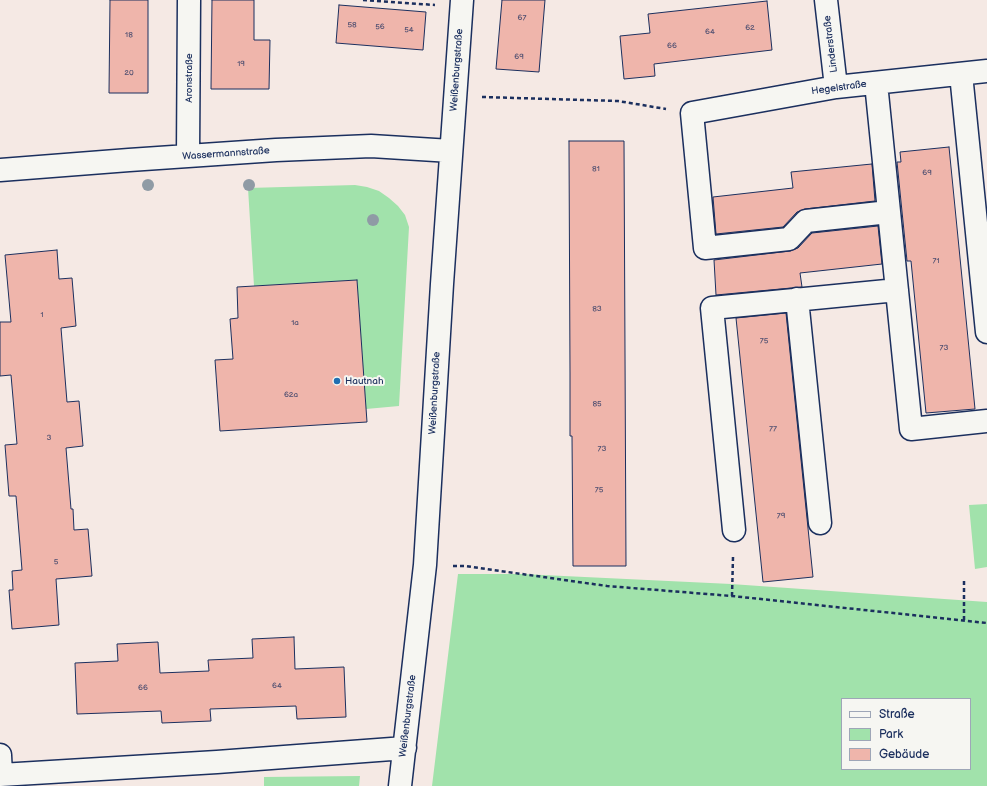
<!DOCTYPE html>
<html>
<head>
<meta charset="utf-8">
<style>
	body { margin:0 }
	#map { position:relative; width:987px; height:786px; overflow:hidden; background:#f5e9e4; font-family:"Balsamiq Sans",sans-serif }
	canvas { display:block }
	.legend { position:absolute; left:841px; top:698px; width:130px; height:72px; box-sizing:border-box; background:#f6f6f2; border:1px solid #9ea6b7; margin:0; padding:5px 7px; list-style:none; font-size:12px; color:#1b2f5e }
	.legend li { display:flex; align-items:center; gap:8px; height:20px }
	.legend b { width:20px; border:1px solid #9ea6b7 }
</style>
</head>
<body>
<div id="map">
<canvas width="987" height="786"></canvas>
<ul class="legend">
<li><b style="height:5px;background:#f6f6f2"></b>Straße</li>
<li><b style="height:11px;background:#a1e2ab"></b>Park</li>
<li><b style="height:11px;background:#efb5ab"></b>Gebäude</li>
</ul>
</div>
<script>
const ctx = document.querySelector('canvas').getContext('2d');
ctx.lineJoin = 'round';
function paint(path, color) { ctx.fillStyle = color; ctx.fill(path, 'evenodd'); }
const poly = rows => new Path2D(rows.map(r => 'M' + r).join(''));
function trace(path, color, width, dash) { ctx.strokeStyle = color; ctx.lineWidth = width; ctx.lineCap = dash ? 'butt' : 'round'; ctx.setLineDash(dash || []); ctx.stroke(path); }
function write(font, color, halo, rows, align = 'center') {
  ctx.font = font + ' "Balsamiq Sans",sans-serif'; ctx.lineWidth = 4; ctx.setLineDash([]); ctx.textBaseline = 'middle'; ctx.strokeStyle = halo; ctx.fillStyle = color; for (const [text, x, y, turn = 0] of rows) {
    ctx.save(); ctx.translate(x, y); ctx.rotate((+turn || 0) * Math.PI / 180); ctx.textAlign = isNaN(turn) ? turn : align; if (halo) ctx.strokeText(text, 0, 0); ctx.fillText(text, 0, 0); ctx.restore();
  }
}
const green = poly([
	[355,185,367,187,379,191,389,198,398,206,405,215,409,227,399,406,366,409,357,280,254,286,248,188],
	[987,504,987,567,975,569,969,505],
	[458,574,522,574,731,584,987,602,987,786,432,786],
	[842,699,970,699,970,769,842,769],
	[360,776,359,786,264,786,264,777]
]);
const building = poly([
	[110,0,148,0,148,93,109,93,110,0],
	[212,0,254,0,254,40,270,40,269,89,211,89,212,0],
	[502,0,545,0,539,72,496,69,502,0],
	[767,1,772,50,654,64,655,76,624,79,620,36,650,33,648,14,767,1],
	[339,5,426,12,423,50,336,43,339,5],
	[569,141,624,141,626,566,573,566,572,436,570,436,570,373,569,141],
	[949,147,975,409,926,413,911,261,907,261,897,162,901,162,900,152,949,147],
	[872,164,875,201,805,209,797,212,783,227,716,234,713,197,793,188,791,172,872,164],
	[878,226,882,264,800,273,802,287,716,295,714,260,790,251,798,248,812,233,878,226],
	[57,250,59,279,72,278,76,326,61,328,67,402,79,401,83,446,66,448,71,509,73,509,74,530,88,529,92,576,56,579,59,625,12,629,9,590,13,590,12,571,22,570,16,496,9,496,5,445,17,444,11,375,0,376,0,322,11,322,5,255,57,250],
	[357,280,367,422,220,431,215,360,233,359,230,319,238,318,237,287,357,280],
	[786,313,813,577,763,582,736,318,786,313],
	[294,637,295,669,344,667,346,717,297,719,296,706,210,709,211,721,162,723,161,711,77,714,75,663,118,661,117,644,158,642,160,673,209,671,208,660,253,658,252,639,294,637]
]);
const path = poly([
	[363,0,435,5],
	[482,97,618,101,666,109],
	[453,566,465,566,607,586,732,596,987,623],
	[732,596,733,557],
	[964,620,964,579]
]);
const minor = poly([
	[826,0,836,87],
	[961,74,987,332],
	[876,83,911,429,987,421],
	[188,156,189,0],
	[0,170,129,160,276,150,371,146,451,151],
	[889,212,806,221,789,239,705,248,692,113,836,87,987,71],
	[797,299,820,523],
	[734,530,712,308,897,290],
	[0,755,1,775],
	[0,775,217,762,405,748],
	[400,786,425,565,442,284,462,0]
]);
const trees = [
	[148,185],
	[249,185],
	[373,220]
];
const markers = [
	[337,381,4,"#1f6fb2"]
];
const numberNames = [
	["67",522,18],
	["58",352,25],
	["56",380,27],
	["62",750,28],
	["54",409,30],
	["64",710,32],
	["18",129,35],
	["66",672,46],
	["69",519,57],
	["19",241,64],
	["20",129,73],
	["81",596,169],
	["69",927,173],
	["71",936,261],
	["83",597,309],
	["1",42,315],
	["1a",295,323],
	["75",764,341],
	["73",944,348],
	["62a",291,395],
	["85",597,404],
	["77",773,429],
	["3",49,438],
	["73",602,449],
	["75",599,490],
	["79",781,516],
	["5",56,562],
	["64",277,686],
	["66",143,688]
];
const streetNames = [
	["Linderstraße",831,44,-97],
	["Weißenburgstraße",457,70,-86],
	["Aronstraße",189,78,-90],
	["Hegelstraße",839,88,-8],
	["Wassermannstraße",226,154,-4],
	["Weißenburgstraße",435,393,-87],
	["Weißenburgstraße",408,716,-83]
];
const poiNames = [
	["Hautnah",345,381]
];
paint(green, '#a1e2ab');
paint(building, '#efb5ab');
trace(building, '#1b2f5e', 1);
trace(minor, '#1b2f5e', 25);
trace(path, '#1b2f5e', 2.5, [4, 3]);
trace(minor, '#f6f6f2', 22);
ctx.fillStyle = '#8f9ba5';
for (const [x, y] of trees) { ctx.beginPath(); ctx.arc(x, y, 6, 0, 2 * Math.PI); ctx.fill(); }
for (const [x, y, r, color] of markers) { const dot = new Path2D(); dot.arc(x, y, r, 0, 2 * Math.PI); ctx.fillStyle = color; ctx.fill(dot); trace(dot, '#f6f6f2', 1.5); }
write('8px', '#505071', null, numberNames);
write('10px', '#1b2f5e', '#f6f6f2', streetNames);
write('10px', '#1b2f5e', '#f6f6f2', poiNames, 'left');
</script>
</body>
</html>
